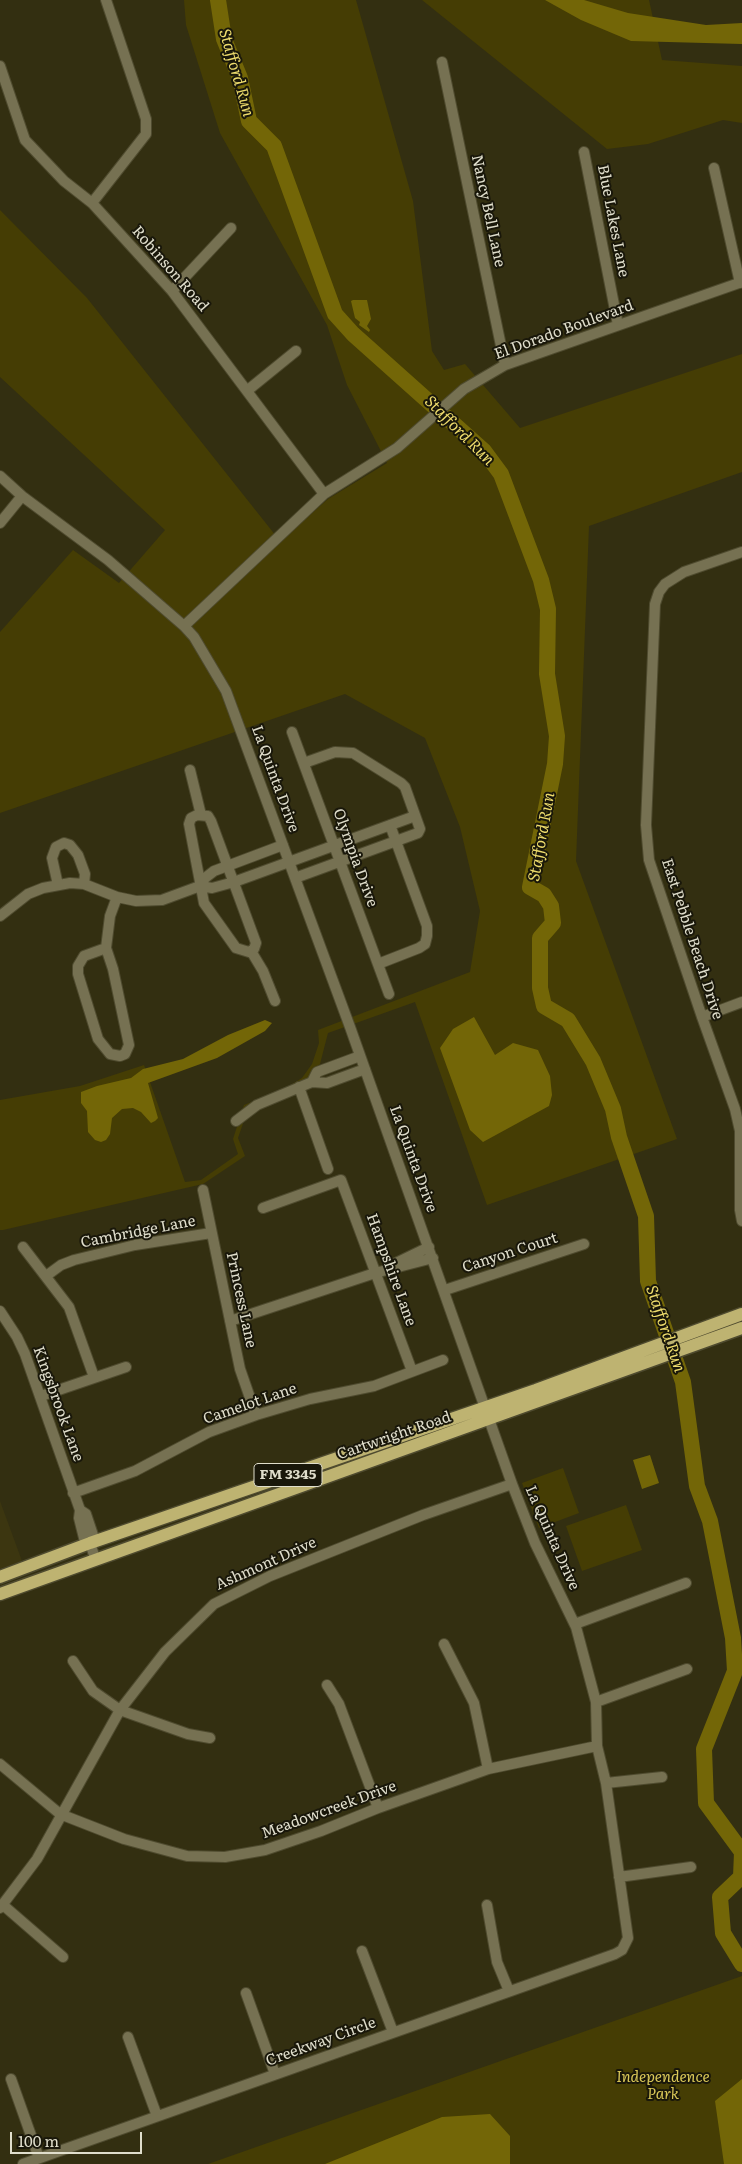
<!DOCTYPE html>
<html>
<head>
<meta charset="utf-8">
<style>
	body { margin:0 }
	#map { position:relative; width:742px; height:2164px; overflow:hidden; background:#332f11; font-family:Literata,serif }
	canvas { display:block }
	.scale { position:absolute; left:10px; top:2132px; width:132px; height:22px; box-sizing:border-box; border:2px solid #e0decc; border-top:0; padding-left:6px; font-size:15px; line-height:18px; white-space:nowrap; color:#e0decc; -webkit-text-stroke:4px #19170a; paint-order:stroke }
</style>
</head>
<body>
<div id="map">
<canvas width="742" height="2164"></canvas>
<div class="scale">100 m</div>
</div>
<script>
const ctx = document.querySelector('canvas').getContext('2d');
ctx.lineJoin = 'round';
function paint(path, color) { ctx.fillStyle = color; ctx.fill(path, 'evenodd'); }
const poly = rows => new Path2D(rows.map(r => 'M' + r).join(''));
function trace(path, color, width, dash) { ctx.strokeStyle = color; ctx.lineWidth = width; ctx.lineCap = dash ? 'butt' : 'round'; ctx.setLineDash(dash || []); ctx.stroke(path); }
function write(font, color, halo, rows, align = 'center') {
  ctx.font = font + ' Literata,serif'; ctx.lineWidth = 4; ctx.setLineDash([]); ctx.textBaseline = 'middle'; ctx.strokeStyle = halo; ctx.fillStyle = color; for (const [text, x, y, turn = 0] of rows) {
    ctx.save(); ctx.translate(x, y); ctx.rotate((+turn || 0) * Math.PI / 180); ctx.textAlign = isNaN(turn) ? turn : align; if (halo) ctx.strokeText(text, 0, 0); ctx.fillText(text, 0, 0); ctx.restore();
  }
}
const built = poly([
	[0,1501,22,1561,0,1569]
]);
const green = poly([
	[184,0,356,0,413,201,432,351,444,370,465,364,520,428,742,354,742,472,589,526,576,861,677,1139,487,1205,415,1002,328,1033,320,1064,307,1079,248,1109,238,1138,245,1156,203,1184,3,1230,0,1230,0,1100,80,1086,144,1065,185,1182,201,1180,238,1154,233,1139,244,1105,284,1089,302,1078,312,1064,319,1043,318,1030,470,972,480,911,460,827,425,738,345,694,0,813,0,632,73,550,119,583,165,530,0,377,0,210,87,298,280,541,328,499,387,463,347,385,327,325,220,133,186,25],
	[422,0,649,0,662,60,742,66,742,123,723,120,648,144,607,149],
	[563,1468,579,1513,539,1528,522,1483],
	[626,1505,642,1550,582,1571,566,1526],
	[742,1976,742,2164,208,2164]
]);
const water = poly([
	[545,0,584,0,628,13,706,25,742,23,742,44,631,41,581,20],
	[353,300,367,300,371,319,367,326,370,330,369,332,359,325,360,322,355,318,351,301],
	[474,1017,495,1055,513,1043,538,1050,550,1076,552,1095,549,1106,483,1142,470,1130,440,1048,453,1029],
	[265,1020,272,1023,265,1031,217,1058,148,1083,158,1118,155,1121,151,1123,141,1112,133,1108,122,1109,112,1118,110,1134,106,1140,101,1142,95,1140,88,1132,87,1111,81,1103,81,1092,97,1086,131,1078,143,1069,183,1059,228,1035],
	[650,1455,659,1483,642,1489,633,1460],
	[742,2079,742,2164,724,2164,715,2101],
	[490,2114,510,2136,510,2164,325,2164,442,2117]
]);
const river = poly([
	[218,0,224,39,240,78,249,121,274,146,335,314,353,334,484,451,501,474,541,580,548,609,547,674,557,736,555,764,530,887,544,895,551,906,553,923,540,938,540,988,544,1006,568,1020,593,1061,613,1109,619,1137,646,1216,648,1281,683,1382,697,1486,710,1521,733,1638,735,1671,704,1749,706,1803,742,1852,741,1877,720,1897,723,1933,742,1964]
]);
const street = poly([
	[442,62,505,365],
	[0,66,25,140,64,181,92,203,172,291,324,494],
	[584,152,618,325],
	[714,168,740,283],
	[92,203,146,134,146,119,106,0],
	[172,291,231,228],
	[248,390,296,351],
	[0,476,22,496,108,560,184,626,194,637,226,691,350,1027,512,1484,535,1543,576,1627,596,1702,597,1746,606,1783,628,1938,622,1950,615,1954,23,2164],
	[0,523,22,496],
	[742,552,684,572,665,584,659,592,655,604,646,825,649,860,702,1017,735,1109,740,1131,740,1210,742,1221],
	[184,626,324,494,397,448,464,389,505,365,742,282],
	[292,732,389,994],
	[190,770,201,815],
	[197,815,208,816,211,821,256,943,254,949,249,952,236,948,204,903,189,824,191,818,197,815],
	[295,878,418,833,420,829,405,787,401,783,353,753,335,752,304,763],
	[58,885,52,858,56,847,64,843,70,845,78,855,85,874,84,884],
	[200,886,205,878,214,871,283,845],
	[0,916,28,894,43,888,70,883,84,884,117,897,136,901,162,900,200,886,212,888,234,882,415,816],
	[106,948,84,956,78,966,78,974,98,1039,110,1054,120,1056,125,1054,129,1045,113,969,106,948,110,916,117,897],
	[251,951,263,971,275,1001],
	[378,964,419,948,425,944,427,936,427,926,390,825],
	[702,1017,742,1002],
	[312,1082,317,1072,360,1056],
	[299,1087,328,1169],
	[236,1121,257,1105,312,1082,327,1083,365,1069],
	[203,1190,240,1369,256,1415],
	[263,1208,341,1180,412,1371],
	[23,1247,69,1307,94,1377],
	[394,1264,429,1247],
	[46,1276,61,1265,74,1260,135,1245,211,1233],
	[445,1290,584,1244],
	[0,1311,17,1337,25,1354,80,1510,79,1518,84,1538,90,1543,95,1558],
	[230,1321,375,1273,433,1258],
	[41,1396,126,1367],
	[73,1493,135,1471,209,1432,256,1415,310,1399,374,1386,443,1360],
	[80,1510,86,1514,93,1535,90,1543],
	[575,1624,686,1583],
	[444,1644,474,1703,488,1769],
	[73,1661,93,1691,120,1710,188,1734,210,1738],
	[327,1685,339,1704,378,1808],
	[596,1702,687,1669],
	[0,1764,60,1814,124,1839,187,1856,225,1857,265,1850,321,1831,378,1808,488,1769,597,1746],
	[606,1783,662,1777],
	[619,1877,691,1867],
	[3,1905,63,1957],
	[487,1905,497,1962,509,1991],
	[0,1908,37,1859,120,1710,165,1652,214,1604,270,1576,423,1515,512,1484],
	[362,1951,393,2032],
	[246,1993,275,2074],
	[128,2037,157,2116],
	[11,2079,39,2158]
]);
const primary = poly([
	[0,1577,90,1543,536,1390,742,1314],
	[0,1594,742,1328]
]);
const shields = [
	[288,1475,68]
];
const shieldNames = [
	["FM 3345",288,1475]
];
const streetNames = [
	["Nancy Bell Lane",488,211,78],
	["Blue Lakes Lane",613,221,79],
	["Robinson Road",170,269,49],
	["El Dorado Boulevard",564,330,-20],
	["La Quinta Drive",275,779,70],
	["Olympia Drive",355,858,70],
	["East Pebble Beach Drive",692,939,72],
	["La Quinta Drive",413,1159,70],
	["Cambridge Lane",138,1232,-11],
	["Canyon Court",510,1253,-18],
	["Hampshire Lane",391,1270,70],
	["Princess Lane",241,1300,78],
	["Kingsbrook Lane",58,1404,70],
	["Camelot Lane",250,1404,-19],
	["Cartwright Road",394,1436,-19],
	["La Quinta Drive",552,1538,66],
	["Ashmont Drive",266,1564,-24],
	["Meadowcreek Drive",329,1810,-20],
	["Creekway Circle",321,2042,-20]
];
const parkNames = [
	["Independence",663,2078],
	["Park",663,2095]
];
const waterNames = [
	["Stafford Run",236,73,74],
	["Stafford Run",459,431,45],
	["Stafford Run",542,837,-80],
	["Stafford Run",665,1329,71]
];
paint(built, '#3c3610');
paint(green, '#453d04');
paint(water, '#736607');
trace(river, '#736607', 16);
trace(street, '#4f4b2f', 12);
trace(primary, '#4f4b2f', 15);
trace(street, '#767152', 10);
trace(primary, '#beb371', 12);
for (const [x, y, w] of shields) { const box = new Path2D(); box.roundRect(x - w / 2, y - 11.5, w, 23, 4); ctx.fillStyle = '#19170a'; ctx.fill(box); trace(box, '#e0decc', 1); }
write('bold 14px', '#e0decc', null, shieldNames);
write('15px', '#e0decc', '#19170a', streetNames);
write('italic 15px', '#dac858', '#19170a', parkNames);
write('italic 16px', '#eddb6c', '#19170a', waterNames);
</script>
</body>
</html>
